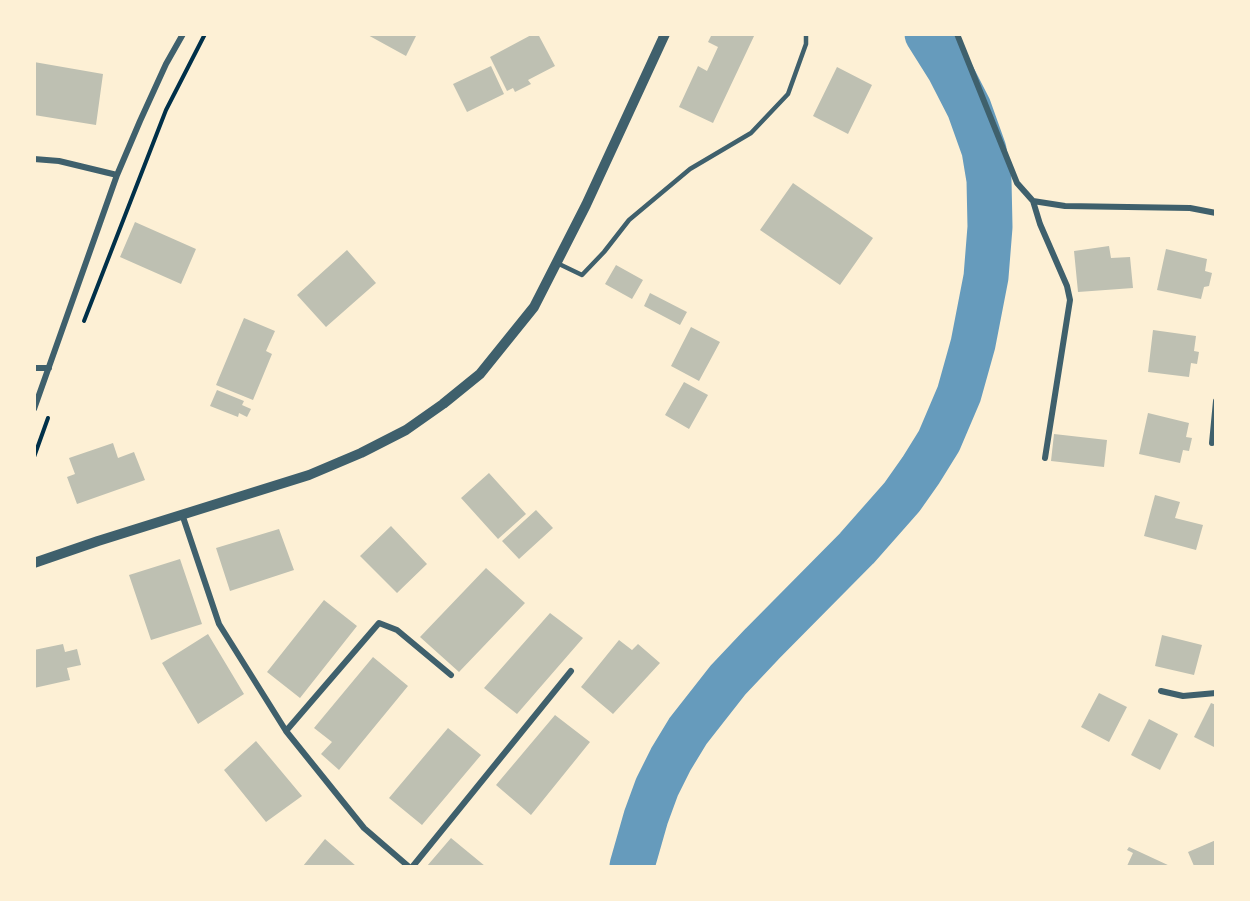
<!DOCTYPE html>
<html>
<head>
<meta charset="utf-8">
<style>
	body { margin:0 }
	#map { position:relative; width:1250px; height:901px; overflow:hidden; background:#fdf0d5; font-family:"Titillium Web",sans-serif }
	canvas { display:block }
	.frame { position:absolute; inset:0; border:36px solid #fdf0d5; pointer-events:none }
</style>
</head>
<body>
<div id="map">
<canvas width="1250" height="901"></canvas>
<div class="frame"></div>
</div>
<script>
const ctx = document.querySelector('canvas').getContext('2d');
ctx.lineJoin = 'round';
const poly = rows => new Path2D(rows.map(r => 'M' + r).join(''));
function trace(path, color, width, dash) { ctx.strokeStyle = color; ctx.lineWidth = width; ctx.lineCap = dash ? 'butt' : 'round'; ctx.setLineDash(dash || []); ctx.stroke(path); }
function paint(path, color) { ctx.fillStyle = color; ctx.fill(path, 'evenodd'); }
const river = poly([
	[632,866,646,817,657,787,671,759,688,731,728,680,762,644,857,548,902,497,921,470,939,441,959,394,973,344,986,277,990,227,989,180,984,150,969,108,949,69,927,34]
]);
const building = poly([
	[366,34,417,34,406,56],
	[533,34,538,34,555,66,528,80,531,84,515,92,513,88,507,91,490,57],
	[712,34,755,34,713,123,679,107,698,66,707,71,718,47,708,42],
	[34,62,103,74,96,125,34,115],
	[491,66,504,94,467,112,453,84],
	[837,67,872,85,848,134,813,116],
	[793,183,873,238,840,285,760,230],
	[135,222,196,249,181,284,120,257],
	[1109,246,1111,258,1130,257,1133,288,1078,292,1074,251],
	[1166,249,1207,259,1205,271,1212,273,1209,286,1204,287,1201,299,1157,290],
	[347,250,376,283,326,327,297,295],
	[616,265,643,280,632,299,605,284],
	[650,293,687,312,680,325,644,306],
	[244,318,275,331,266,351,272,354,253,400,216,385],
	[691,327,720,342,699,381,671,366],
	[1153,330,1196,336,1194,351,1199,352,1197,364,1191,363,1189,377,1148,372],
	[684,382,708,395,689,429,665,415],
	[217,390,244,401,242,405,251,409,247,417,239,413,238,417,210,406],
	[1148,413,1189,423,1186,437,1192,438,1189,451,1183,450,1180,463,1139,454],
	[1054,434,1107,440,1104,467,1051,461],
	[113,443,118,458,134,452,145,480,77,504,67,477,75,474,69,458],
	[489,473,526,514,498,539,461,498],
	[1155,495,1180,502,1175,518,1203,525,1196,550,1144,536],
	[536,510,553,528,519,559,502,541],
	[391,526,427,564,397,593,360,556],
	[279,529,294,570,230,591,216,548],
	[180,559,202,624,151,640,129,575],
	[486,568,525,603,459,672,420,637],
	[324,600,357,626,300,698,267,672],
	[550,613,583,638,517,714,484,688],
	[208,634,244,694,198,724,162,663],
	[1162,635,1202,645,1194,675,1155,666],
	[619,640,632,650,638,644,660,663,613,714,581,687],
	[63,644,65,652,77,649,81,665,67,668,70,680,34,688,34,650],
	[373,657,408,686,339,770,321,754,332,742,314,728],
	[1099,693,1127,707,1109,742,1081,727],
	[1211,703,1216,705,1216,748,1194,737],
	[555,715,590,742,531,815,496,785],
	[1149,719,1178,734,1160,770,1131,755],
	[448,728,481,755,422,825,389,798],
	[256,741,302,796,266,822,224,770],
	[451,838,485,866,427,866],
	[325,839,356,866,303,866],
	[1216,840,1216,866,1194,866,1188,852],
	[1129,847,1170,866,1127,866,1133,853,1127,850]
]);
const path = poly([
	[84,321,166,110,205,34],
	[34,457,48,418]
]);
const service = poly([
	[557,263,582,275,604,252,629,220,690,169,751,133,788,94,806,44,806,34]
]);
const minor = poly([
	[957,34,1017,183,1033,201,1065,206,1190,208,1216,213],
	[34,159,59,161,117,175],
	[1033,201,1040,224,1067,286,1070,300,1045,458],
	[34,368,49,368],
	[34,409,117,175,140,121,166,64,183,34],
	[1212,443,1216,401],
	[182,514,219,624,286,731,364,828,408,866],
	[1161,691,1183,696,1216,693],
	[286,731,379,623,397,630,451,675],
	[413,866,571,671]
]);
const tertiary = poly([
	[34,563,98,541,309,475,361,453,406,430,443,404,480,374,534,307,586,205,665,34]
]);
trace(river, '#669bbc', 45);
paint(building, '#bec0b2');
trace(path, '#003049', 4);
trace(service, '#3f606c', 4.5);
trace(minor, '#3f606c', 6);
trace(tertiary, '#3f606c', 10);
</script>
</body>
</html>
